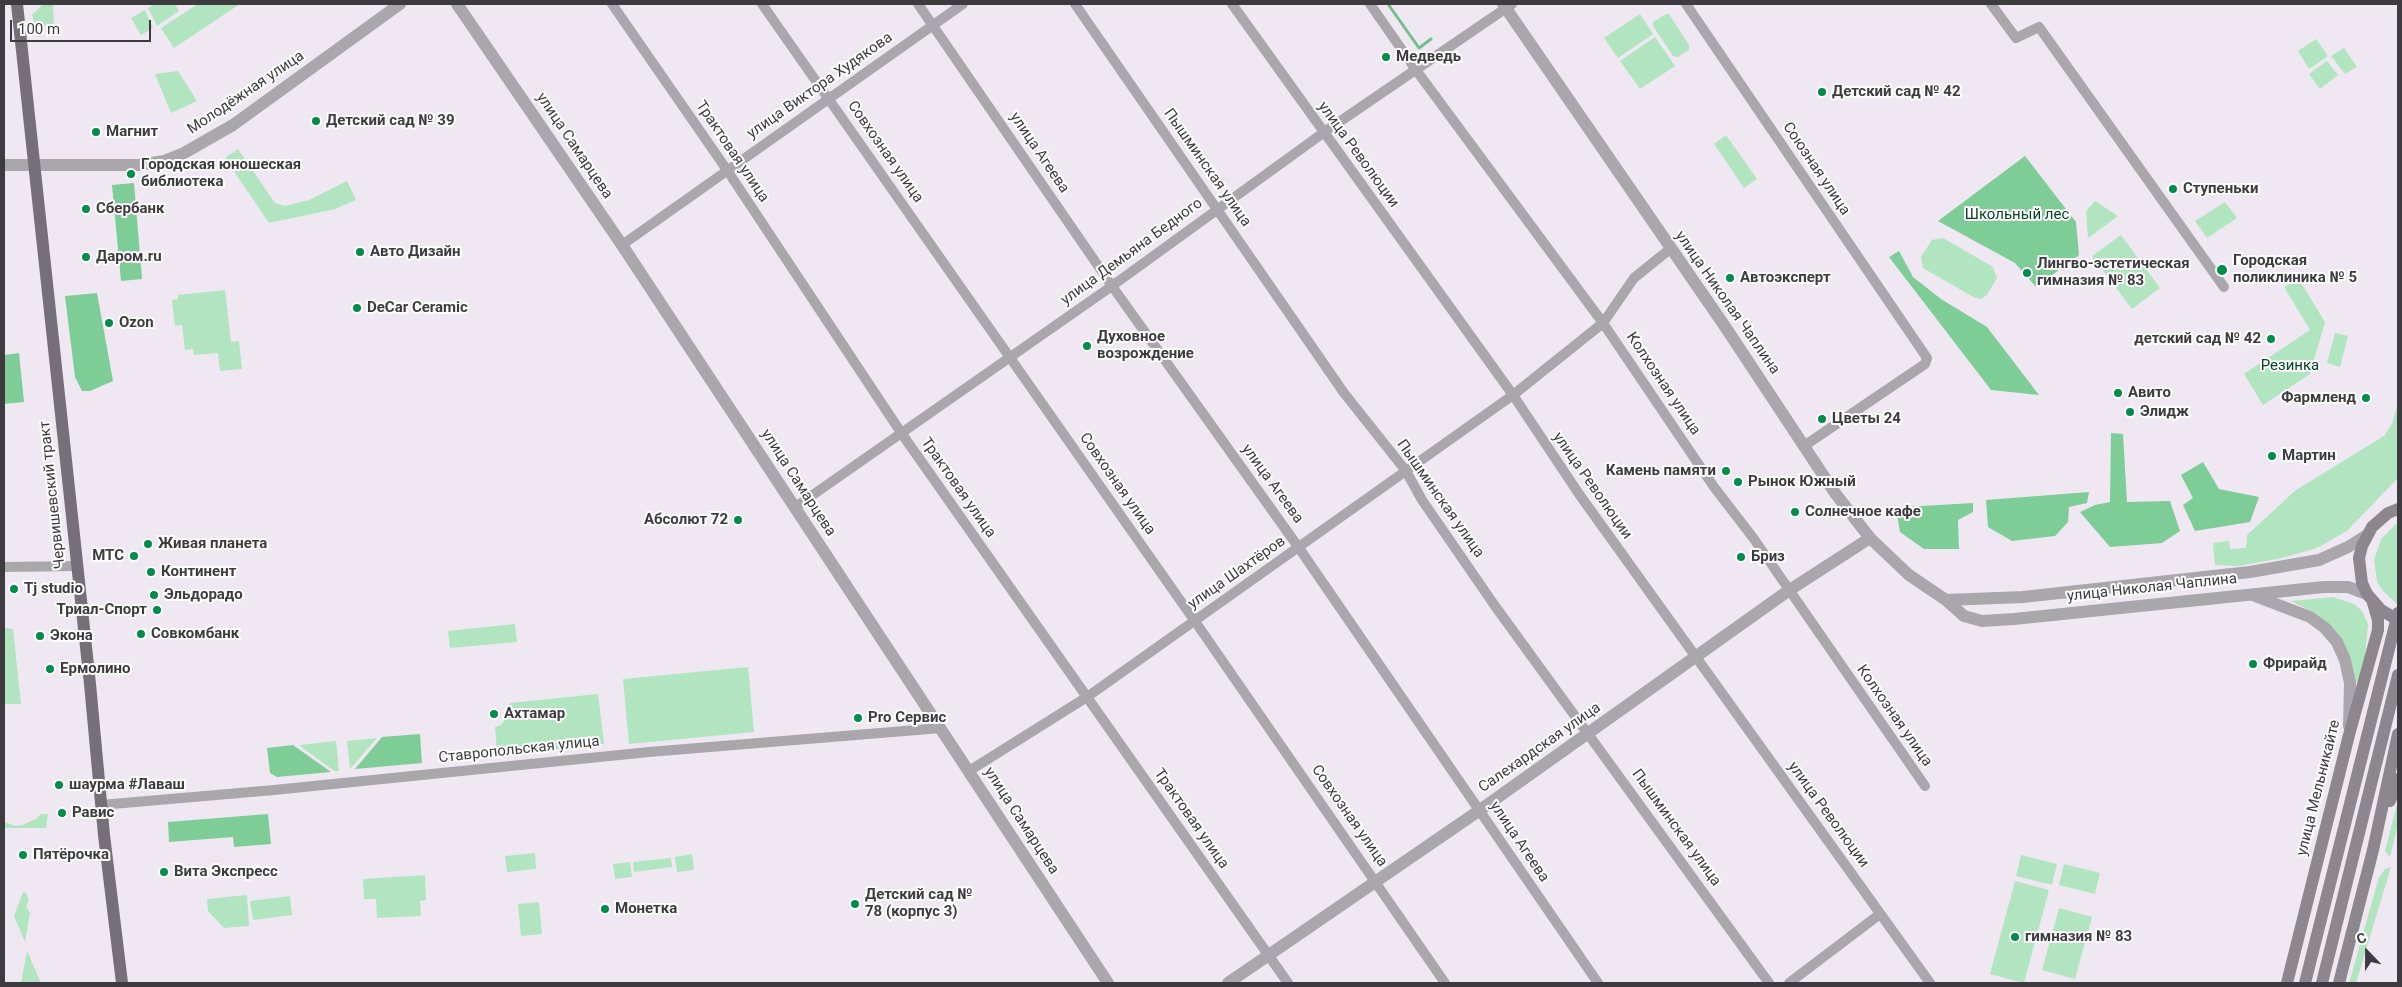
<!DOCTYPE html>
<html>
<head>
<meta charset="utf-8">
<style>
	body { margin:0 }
	#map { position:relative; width:2402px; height:987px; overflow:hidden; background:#efe8f3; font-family:Roboto,sans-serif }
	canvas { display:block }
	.frame { position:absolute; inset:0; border:5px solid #3d3b3f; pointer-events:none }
	.north { position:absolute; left:2342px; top:927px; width:50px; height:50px; -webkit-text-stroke:4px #fff; paint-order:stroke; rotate:338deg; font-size:14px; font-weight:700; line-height:20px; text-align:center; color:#3d3b3f }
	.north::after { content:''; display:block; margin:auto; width:18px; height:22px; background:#3d3b3f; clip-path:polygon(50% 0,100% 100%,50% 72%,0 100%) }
	.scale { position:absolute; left:10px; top:20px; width:141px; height:22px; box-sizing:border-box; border:2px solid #3d3b3f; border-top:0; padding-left:6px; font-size:15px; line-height:18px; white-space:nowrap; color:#3d3b3f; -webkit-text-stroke:4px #fff; paint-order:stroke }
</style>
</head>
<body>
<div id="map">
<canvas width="2402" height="987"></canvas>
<div class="frame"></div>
<div class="north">С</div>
<div class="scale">100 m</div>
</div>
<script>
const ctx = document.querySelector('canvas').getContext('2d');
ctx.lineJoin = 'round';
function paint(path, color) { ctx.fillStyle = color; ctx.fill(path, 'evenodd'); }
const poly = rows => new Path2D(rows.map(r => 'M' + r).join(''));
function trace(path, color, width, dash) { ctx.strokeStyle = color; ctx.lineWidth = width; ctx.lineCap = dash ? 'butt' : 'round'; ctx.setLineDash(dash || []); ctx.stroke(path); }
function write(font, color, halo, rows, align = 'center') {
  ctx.font = font + ' Roboto,sans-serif'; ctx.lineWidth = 4; ctx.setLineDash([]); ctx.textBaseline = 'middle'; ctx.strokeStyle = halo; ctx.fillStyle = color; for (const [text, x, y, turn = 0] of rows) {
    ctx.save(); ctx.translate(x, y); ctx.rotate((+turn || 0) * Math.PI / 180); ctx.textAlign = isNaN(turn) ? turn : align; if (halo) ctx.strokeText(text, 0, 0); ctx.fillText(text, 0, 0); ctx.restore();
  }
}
const green = poly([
	[43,4,53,4,54,25,41,26,42,36,39,37,32,15],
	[154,4,175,4,179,11,157,26,148,8],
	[198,4,240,4,174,48,161,28],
	[145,10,153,28,141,35,131,18],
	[1640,14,1653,34,1618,58,1604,38],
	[1666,14,1669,14,1689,45,1689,50,1678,57,1673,56,1653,26,1653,22],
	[1655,37,1675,66,1640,89,1620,61],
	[2316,39,2328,56,2309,69,2298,51],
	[2344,48,2357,67,2345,74,2331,56],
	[2327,61,2338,75,2320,89,2309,74],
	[178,71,197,101,171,113,155,74],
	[1726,135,1757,179,1744,188,1714,144],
	[238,149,275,203,285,206,309,200,347,181,356,200,335,209,269,223,225,158],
	[2095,201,2118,216,2088,238,2086,211],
	[2225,202,2237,218,2207,238,2195,221],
	[2121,235,2160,288,2132,309,2092,256],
	[1943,238,1993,267,1997,278,1987,295,1981,299,1975,298,1923,268,1921,257,1932,240],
	[2298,278,2325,322,2310,374,2263,405,2244,374,2310,330,2284,287],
	[225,290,231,342,239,341,242,369,220,371,218,353,194,355,193,349,185,350,182,325,175,326,172,300,178,299,178,295],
	[2335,333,2348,336,2340,367,2327,363],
	[2398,403,2398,478,2347,531,2317,548,2282,558,2239,566,2215,565,2213,543,2229,541,2230,549,2246,548,2247,535,2296,490,2384,436,2392,424],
	[2398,522,2398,605,2383,591,2377,582,2374,560,2381,539],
	[2333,597,2354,604,2362,611,2368,624,2365,657,2358,681,2355,683,2315,613,2291,601],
	[515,624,517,642,450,648,448,631],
	[4,628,13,629,21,704,4,704],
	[748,667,754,732,629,744,623,679],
	[598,694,604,744,501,755,497,750,495,727,501,725,508,716,510,703],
	[377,738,350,769,347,741],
	[336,741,339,771,334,771,299,745],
	[2398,800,2398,824,2390,857,2385,851],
	[41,814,48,814,46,828,4,828,4,822,15,826,22,825,36,819],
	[535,853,536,869,507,872,505,856],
	[692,854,694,870,677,872,675,857],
	[2021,855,2057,864,2052,885,2016,876],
	[671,858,672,867,634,872,633,862],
	[630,862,632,877,615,879,613,864],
	[2064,864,2100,873,2095,894,2059,885],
	[2391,867,2356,983,2349,983,2379,877,2385,869],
	[425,875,426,900,420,901,421,916,377,918,376,899,364,899,363,879],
	[2015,881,2049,890,2024,983,1990,974],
	[23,892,26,893,29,901,26,906,30,913,25,942,14,916],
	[247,895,249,926,224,928,208,911,207,899],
	[290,896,292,915,253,920,250,901],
	[539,902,542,934,521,936,518,904],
	[2059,908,2092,917,2075,979,2042,970],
	[27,951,41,983,21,983]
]);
const forest = poly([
	[2025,156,2076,222,2079,255,2036,287,2015,263,1938,221],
	[134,183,142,279,121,281,112,185],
	[1899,251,1913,277,1941,299,1987,327,2039,395,1991,390,1889,257],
	[97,293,113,381,90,391,82,391,75,377,65,296],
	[19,353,24,402,4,404,4,355],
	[2111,433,2123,434,2127,502,2170,501,2180,531,2162,543,2110,547,2080,512,2095,505,2110,502],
	[2203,462,2219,489,2259,497,2250,522,2195,531,2183,505,2193,498,2181,475],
	[2089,492,2087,503,2069,507,2068,522,2055,536,2012,541,1988,527,1986,500],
	[1973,503,1973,512,1958,520,1959,549,1924,549,1900,532,1897,514,1904,507],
	[420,734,422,763,355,769,382,737],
	[293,745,331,772,277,777,270,773,267,748],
	[268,814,271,844,234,847,233,837,169,842,168,822]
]);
const stream = poly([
	[1388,4,1419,48,1431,39]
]);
const minor = poly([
	[612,4,727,170,902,434,1288,983],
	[762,4,1201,630,1445,983],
	[918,4,1112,286,1299,548,1598,983],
	[1075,4,1344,393,1406,471,1422,500,1495,606,1769,983],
	[1232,4,1513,395,1579,494,1930,983],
	[1370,4,1416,70,1603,323,1714,487,1754,539,1925,786],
	[1686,4,1927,358,1925,364,1804,446],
	[1991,4,2016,38,2039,27,2224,287],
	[622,245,963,4],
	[794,508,1112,286,1323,133,1512,4],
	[4,567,76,566],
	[969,771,1087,697,1513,395,1603,323,1634,278,1670,249],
	[101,805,274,790,649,752,941,728],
	[1789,983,1880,914]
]);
const tertiary = poly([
	[457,4,622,245,1108,983],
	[1503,4,1726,328,1835,493,1870,538,1909,575,1946,600,1964,616,1982,621,2014,619,2324,587,2348,587,2367,594],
	[4,165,139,165,164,161,184,153,233,125,400,4],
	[2255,596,2310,617,2325,628,2337,642,2345,660,2350,683,2349,726],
	[1946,600,2023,597,2250,572,2319,560,2348,547,2367,535],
	[1228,983,1480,810,1788,591,1870,538]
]);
const secondary = poly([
	[2398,509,2388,513,2372,527,2362,546,2359,558,2362,583,2367,594,2381,610,2398,620],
	[2390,801,2398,779],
	[2287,983,2349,735,2378,630,2378,620,2373,603],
	[2322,983,2398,675],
	[2339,983,2373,850,2398,734]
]);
const primary = poly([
	[17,4,90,684,104,835,122,983]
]);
const secondaryBridge = poly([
	[2305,983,2398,613]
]);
const markers = [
	[1386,57,5,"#008c4a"],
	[1822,92,5,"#008c4a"],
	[316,121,5,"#008c4a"],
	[96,132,5,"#008c4a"],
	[131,174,5,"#008c4a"],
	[2173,189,5,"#008c4a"],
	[86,209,5,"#008c4a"],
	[360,252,5,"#008c4a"],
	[86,257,5,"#008c4a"],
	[2222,270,6,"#008c4a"],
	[2027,273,5,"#008c4a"],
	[1730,278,5,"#008c4a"],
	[357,308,5,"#008c4a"],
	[109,323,5,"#008c4a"],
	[2271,339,5,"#008c4a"],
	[1087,346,5,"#008c4a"],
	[2118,393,5,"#008c4a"],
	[2366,398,5,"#008c4a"],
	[2130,412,5,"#008c4a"],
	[1822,419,5,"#008c4a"],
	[2272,456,5,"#008c4a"],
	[1726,471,5,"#008c4a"],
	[1738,482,5,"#008c4a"],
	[1795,512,5,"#008c4a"],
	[738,520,5,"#008c4a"],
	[148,544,5,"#008c4a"],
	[134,556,5,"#008c4a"],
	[1741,557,5,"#008c4a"],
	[151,572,5,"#008c4a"],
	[14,589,5,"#008c4a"],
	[154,595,5,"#008c4a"],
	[157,610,5,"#008c4a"],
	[141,634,5,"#008c4a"],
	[40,636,5,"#008c4a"],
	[2253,664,5,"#008c4a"],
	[50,669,5,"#008c4a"],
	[494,714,5,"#008c4a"],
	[858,718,5,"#008c4a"],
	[59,785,5,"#008c4a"],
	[62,813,5,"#008c4a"],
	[23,855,5,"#008c4a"],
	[164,872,5,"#008c4a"],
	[855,904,5,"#008c4a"],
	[605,909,5,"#008c4a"],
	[2015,937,5,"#008c4a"]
];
const poiNames = [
	["Медведь",1396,57],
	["Детский сад № 42",1832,92],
	["Детский сад № 39",326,121],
	["Магнит",106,132],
	["Городская юношеская",141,165],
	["библиотека",141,182],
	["Ступеньки",2183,189],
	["Сбербанк",96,209],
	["Авто Дизайн",370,252],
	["Даром.ru",96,257],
	["Городская",2233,261],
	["поликлиника № 5",2233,278],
	["Лингво-эстетическая",2037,264],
	["гимназия № 83",2037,281],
	["Автоэксперт",1740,278],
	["DeCar Ceramic",367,308],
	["Ozon",119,323],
	["Духовное",1097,337],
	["возрождение",1097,354],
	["детский сад № 42",2261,339,"right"],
	["Авито",2128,393],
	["Фармленд",2356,398,"right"],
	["Элидж",2140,412],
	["Цветы 24",1832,419],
	["Мартин",2282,456],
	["Камень памяти",1716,471,"right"],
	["Рынок Южный",1748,482],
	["Солнечное кафе",1805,512],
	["Абсолют 72",728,520,"right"],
	["Живая планета",158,544],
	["МТС",124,556,"right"],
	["Бриз",1751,557],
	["Континент",161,572],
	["Tj studio",24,589],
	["Эльдорадо",164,595],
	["Триал-Спорт",147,610,"right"],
	["Совкомбанк",151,634],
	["Экона",50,636],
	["Фрирайд",2263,664],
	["Ермолино",60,669],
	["Ахтамар",504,714],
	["Pro Сервис",868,718],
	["шаурма #Лаваш",69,785],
	["Равис",72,813],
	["Пятёрочка",33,855],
	["Вита Экспресс",174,872],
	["Детский сад №",865,895],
	["78 (корпус 3)",865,912],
	["Монетка",615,909],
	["гимназия № 83",2025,937]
];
const streetNames = [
	["улица Виктора Худякова",820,86,-35],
	["Молодёжная улица",246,93,-34],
	["улица Самарцева",574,146,56],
	["Трактовая улица",732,152,56],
	["Совхозная улица",885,152,55],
	["улица Агеева",1039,153,56],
	["улица Революции",1358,155,54],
	["Пышминская улица",1207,168,55],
	["Союзная улица",1816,169,56],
	["улица Демьяна Бедного",1132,252,-36],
	["улица Николая Чаплина",1727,303,55],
	["Колхозная улица",1663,384,56],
	["улица Самарцева",798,483,57],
	["Совхозная улица",1117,484,55],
	["улица Агеева",1272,484,54],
	["улица Революции",1592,486,55],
	["Трактовая улица",958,488,55],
	["Червишевский тракт",53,495,-96],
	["Пышминская улица",1440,499,55],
	["улица Шахтёров",1237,573,-35],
	["улица Николая Чаплина",2152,588,-6],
	["Колхозная улица",1894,716,55],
	["Салехардская улица",1540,748,-35],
	["Ставропольская улица",519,750,-6],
	["улица Мельникайте",2319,788,-76],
	["улица Революции",1828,815,54],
	["Совхозная улица",1349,816,55],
	["Трактовая улица",1191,819,55],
	["улица Самарцева",1021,821,57],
	["Пышминская улица",1676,828,54],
	["улица Агеева",1519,842,56]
];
const parkNames = [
	["Школьный лес",2017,215],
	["Резинка",2290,366]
];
paint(green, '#b0e5bf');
paint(forest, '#7ecc96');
trace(stream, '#71bf8b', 3);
trace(minor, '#aaa7ac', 10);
trace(tertiary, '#aaa7ac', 12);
trace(secondary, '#8b878d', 12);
trace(primary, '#756f78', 12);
trace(secondaryBridge, '#8b878d', 12);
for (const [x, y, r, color] of markers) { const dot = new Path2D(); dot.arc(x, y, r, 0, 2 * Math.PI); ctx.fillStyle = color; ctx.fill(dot); trace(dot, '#fff', 2); }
write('bold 15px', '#3d3b3f', '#fff', poiNames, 'left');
write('15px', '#3d3b3f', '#fff', streetNames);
write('15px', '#044322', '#fff', parkNames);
</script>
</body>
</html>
